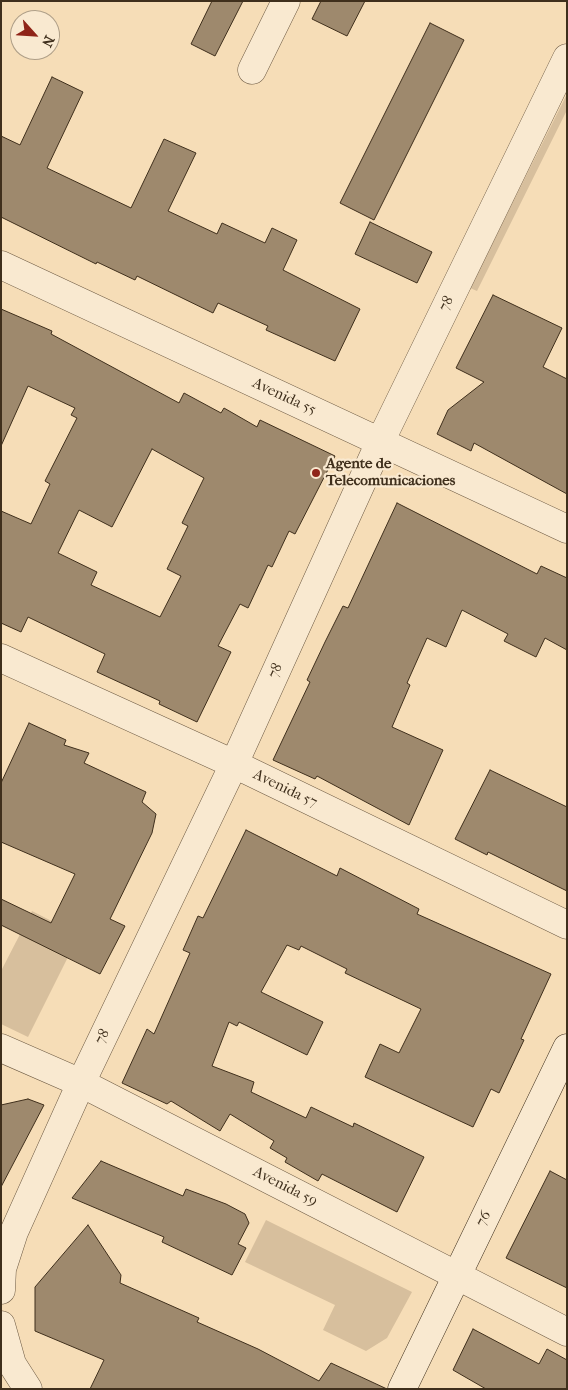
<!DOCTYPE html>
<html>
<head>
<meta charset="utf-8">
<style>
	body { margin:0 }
	#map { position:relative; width:568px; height:1390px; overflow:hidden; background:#f6ddb7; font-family:"IM FELL French Canon",serif }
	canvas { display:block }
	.frame { position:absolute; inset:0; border:2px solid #3f2f1c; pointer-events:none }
	.north { position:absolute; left:10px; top:10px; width:50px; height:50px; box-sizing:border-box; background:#f9e9d0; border:1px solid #af9f88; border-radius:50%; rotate:116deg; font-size:14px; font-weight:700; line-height:20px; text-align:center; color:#3f2f1c }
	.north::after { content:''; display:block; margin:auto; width:18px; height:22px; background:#8f2418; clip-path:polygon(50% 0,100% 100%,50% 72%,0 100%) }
</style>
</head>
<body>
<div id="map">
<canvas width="568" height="1390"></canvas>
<div class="frame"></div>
<div class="north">N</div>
</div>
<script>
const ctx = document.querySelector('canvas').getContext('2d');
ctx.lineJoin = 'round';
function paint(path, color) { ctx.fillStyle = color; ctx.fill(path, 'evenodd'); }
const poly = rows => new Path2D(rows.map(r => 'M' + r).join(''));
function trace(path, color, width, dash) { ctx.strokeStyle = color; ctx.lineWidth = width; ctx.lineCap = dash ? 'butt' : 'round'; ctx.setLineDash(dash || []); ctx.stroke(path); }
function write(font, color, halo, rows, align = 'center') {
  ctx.font = font + ' "IM FELL French Canon",serif'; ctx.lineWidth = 4.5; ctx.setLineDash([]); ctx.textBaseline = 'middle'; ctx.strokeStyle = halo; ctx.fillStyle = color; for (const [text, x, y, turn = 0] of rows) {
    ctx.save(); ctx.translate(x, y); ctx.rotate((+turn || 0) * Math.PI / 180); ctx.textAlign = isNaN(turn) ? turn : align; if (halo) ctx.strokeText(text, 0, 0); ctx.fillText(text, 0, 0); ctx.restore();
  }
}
const green = poly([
	[567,94,567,110,477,291,470,288],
	[32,911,79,935,28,1037,1,1024,1,971],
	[266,1220,412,1292,387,1338,366,1351,323,1330,335,1305,245,1262]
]);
const building = poly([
	[212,1,243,1,215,56,191,44,212,1],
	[321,1,365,1,347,36,312,19,321,1],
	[430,23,464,40,374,220,340,203,430,23],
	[52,77,83,92,47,168,131,208,164,139,196,153,168,211,217,234,222,223,265,243,272,228,297,240,283,270,360,309,335,361,266,330,268,326,218,303,213,313,137,276,135,280,97,262,96,264,1,217,1,136,20,145,52,77],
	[370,222,432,252,417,283,355,254,370,222],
	[493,295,562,328,543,367,567,379,567,494,474,443,471,451,437,434,448,410,484,382,456,368,493,295],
	[1,309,52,331,51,334,179,403,184,393,221,413,224,408,257,427,260,420,335,456,295,534,289,531,272,567,268,565,248,608,240,604,218,646,231,652,197,722,159,704,160,701,97,672,105,654,28,617,21,632,1,623,1,511,31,524,50,484,45,481,77,418,71,415,75,408,28,386,1,446,1,309],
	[152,449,204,478,182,523,188,526,167,569,181,576,160,617,91,585,97,572,58,553,79,510,112,527,152,449],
	[397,503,537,574,541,566,567,578,567,650,545,638,536,657,504,641,508,634,462,610,446,647,427,638,407,683,410,685,392,727,443,750,409,825,317,776,315,779,273,760,310,682,307,680,325,642,343,606,348,608,397,503],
	[29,723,66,740,64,745,89,753,84,763,146,792,142,802,156,814,152,833,110,919,125,926,100,974,1,925,1,899,51,923,75,874,1,842,1,783,29,723],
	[490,770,567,807,567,891,488,852,487,855,455,839,490,770],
	[246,830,337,876,340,868,419,909,417,914,551,974,521,1039,524,1040,499,1093,491,1089,473,1127,365,1077,380,1044,399,1053,421,1009,345,973,347,969,301,946,299,950,287,945,261,992,323,1022,307,1055,239,1022,237,1026,229,1022,212,1066,254,1082,251,1092,306,1118,311,1107,353,1127,354,1123,424,1157,397,1212,322,1174,318,1181,285,1162,287,1158,270,1148,274,1141,230,1114,220,1131,171,1101,167,1104,122,1083,147,1029,154,1034,190,953,183,950,198,916,203,918,246,830],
	[28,1099,44,1105,1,1187,1,1105,28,1099],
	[101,1161,183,1196,186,1189,226,1204,245,1214,249,1223,238,1244,246,1248,232,1275,162,1242,164,1237,72,1198,101,1161],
	[550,1171,567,1180,567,1288,506,1258,550,1171],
	[88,1225,121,1275,120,1283,199,1318,197,1322,258,1349,319,1381,331,1363,387,1389,90,1389,104,1360,35,1331,35,1287,88,1225],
	[473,1329,539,1364,547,1349,567,1360,567,1389,486,1389,453,1370,473,1329]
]);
const street = poly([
	[252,70,286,1],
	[1,265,567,529],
	[1,658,234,764,567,925],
	[1,1048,81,1083,567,1332],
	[1,1290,2,1269,14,1232,81,1083,234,764,380,442,567,58],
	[1,1325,12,1364,28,1389]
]);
const secondary = poly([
	[402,1389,567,1048]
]);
const markers = [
	[316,473,5,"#8f2418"]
];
const streetNames = [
	["78",447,304,-64],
	["Avenida 55",284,397,25],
	["78",276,671,-66],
	["Avenida 57",285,789,26],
	["78",103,1037,-64],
	["Avenida 59",285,1187,27],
	["76",484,1219,-64]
];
const poiNames = [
	["Agente de",326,464],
	["Telecomunicaciones",326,481]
];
paint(green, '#d7bf9d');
paint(building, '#9e896d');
trace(building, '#3f2f1c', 1);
trace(street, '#6d5a43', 29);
trace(secondary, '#3f2f1c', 29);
trace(street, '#f9e9d0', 28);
trace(secondary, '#f9e9d0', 28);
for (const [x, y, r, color] of markers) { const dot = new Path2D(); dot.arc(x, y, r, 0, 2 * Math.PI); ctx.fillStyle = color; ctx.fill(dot); trace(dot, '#f9e9d0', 2); }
write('15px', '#3f2f1c', '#f9e9d0', streetNames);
write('bold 15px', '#3f2f1c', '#f9e9d0', poiNames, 'left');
</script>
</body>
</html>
